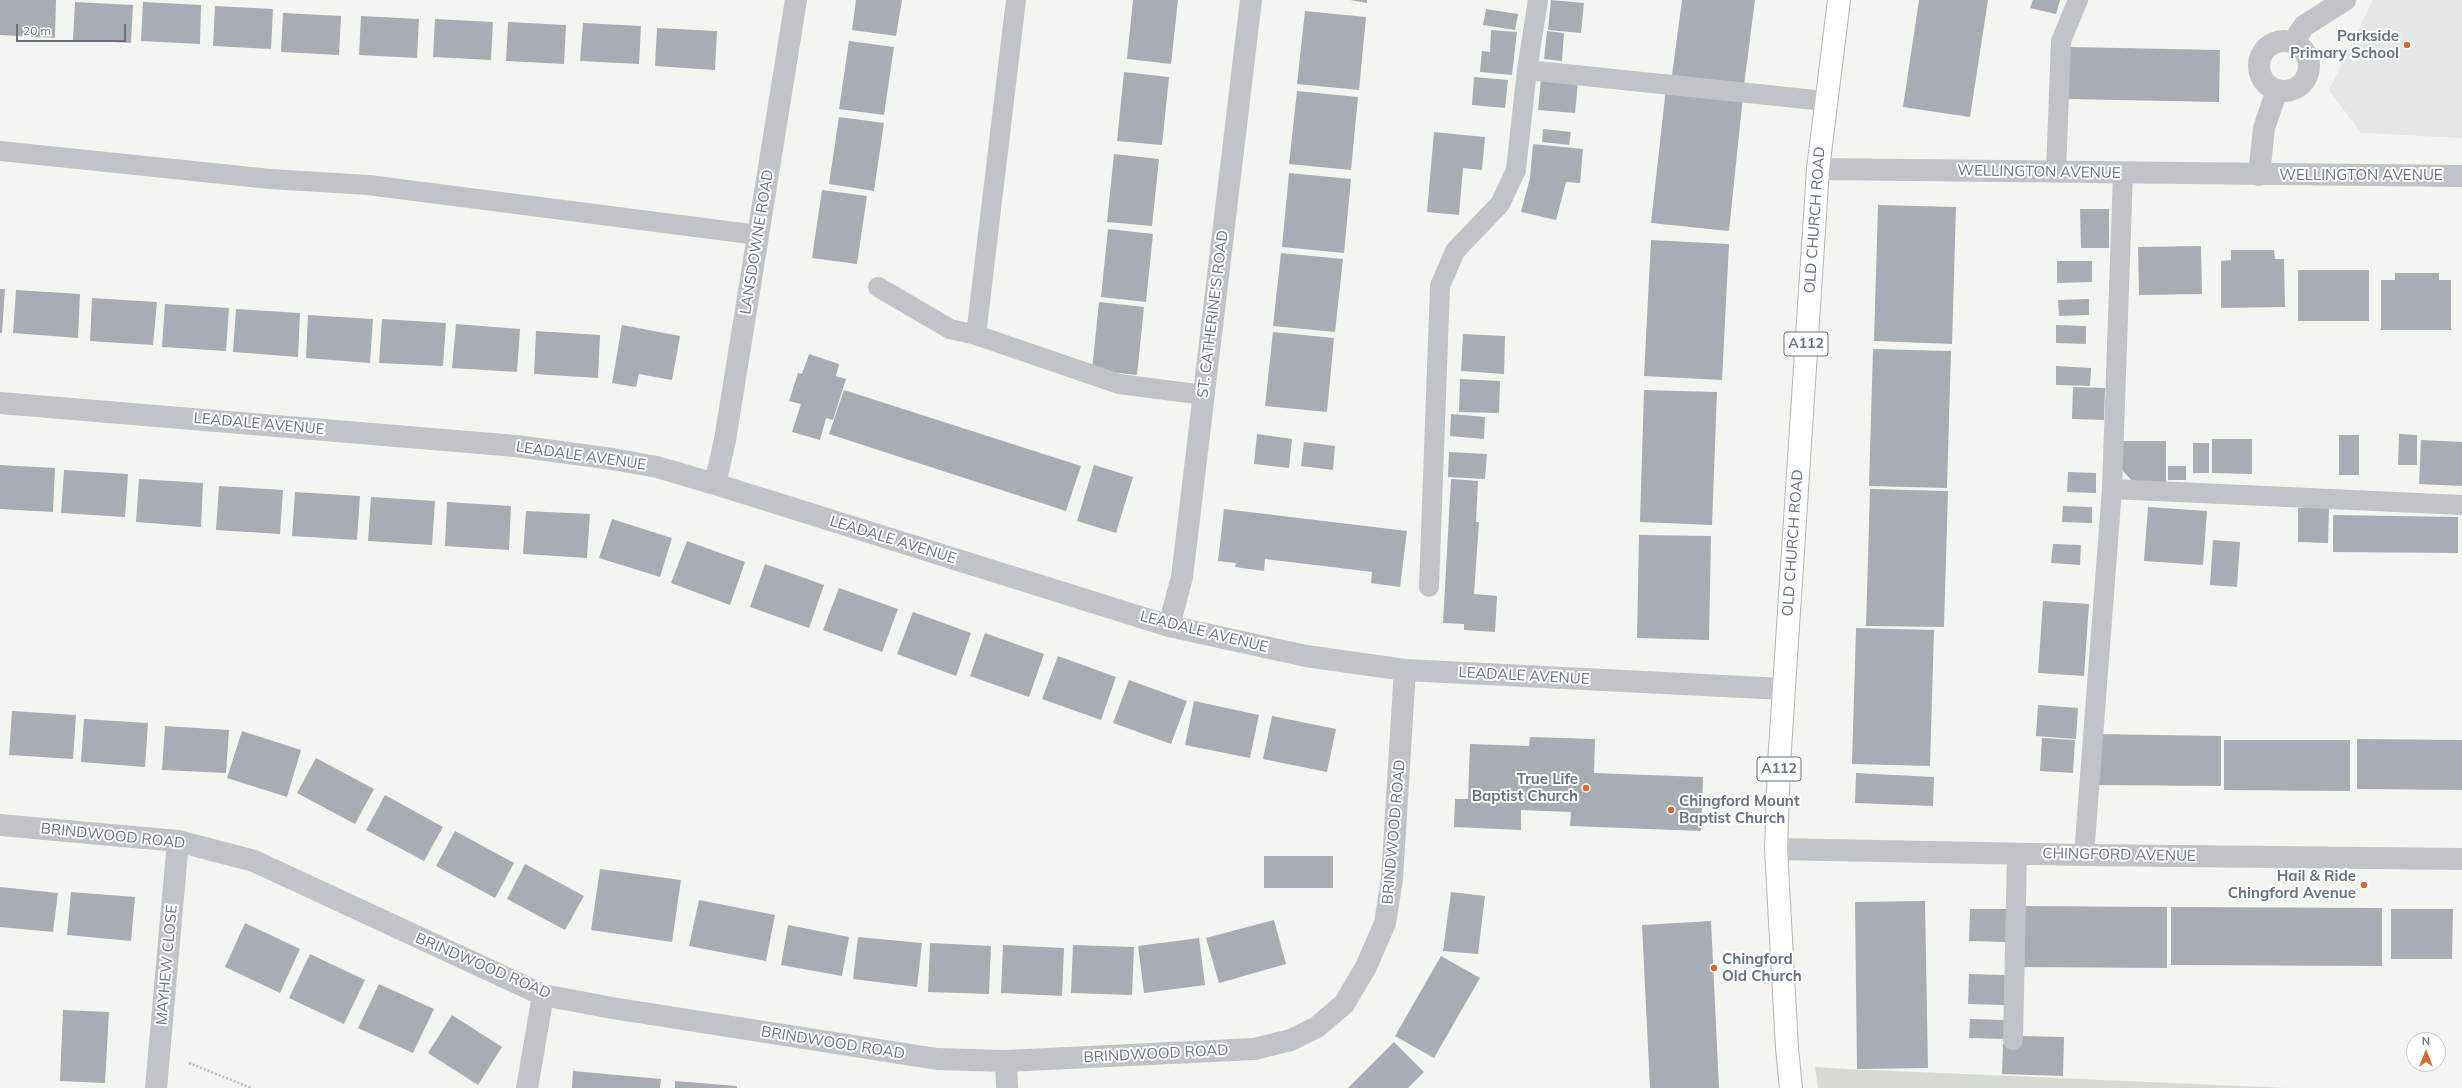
<!DOCTYPE html>
<html>
<head>
<meta charset="utf-8">
<style>
	body { margin:0 }
	#map { position:relative; width:2462px; height:1088px; overflow:hidden; background:#f4f5f1; font-family:Mulish,sans-serif }
	canvas { display:block }
	.north { position:absolute; left:2406px; top:1032px; width:40px; height:40px; box-sizing:border-box; background:#fff; border:1px solid #c2c7cc; border-radius:50%; rotate:0deg; font-size:11px; font-weight:700; line-height:16px; text-align:center; color:#667280 }
	.north::after { content:''; display:block; margin:auto; width:14px; height:18px; background:#d26a34; clip-path:polygon(50% 0,100% 100%,50% 72%,0 100%) }
	.scale { position:absolute; left:16px; top:24px; width:110px; height:18px; box-sizing:border-box; border:2px solid #667280; border-top:0; padding-left:5px; font-size:12px; line-height:14px; white-space:nowrap; color:#667280; -webkit-text-stroke:3px #fff; paint-order:stroke }
</style>
</head>
<body>
<div id="map">
<canvas width="2462" height="1088"></canvas>
<div class="north">N</div>
<div class="scale">20 m</div>
</div>
<script>
const ctx = document.querySelector('canvas').getContext('2d');
ctx.lineJoin = 'round';
function paint(path, color) { ctx.fillStyle = color; ctx.fill(path, 'evenodd'); }
const poly = rows => new Path2D(rows.map(r => 'M' + r).join(''));
function trace(path, color, width, dash) { ctx.strokeStyle = color; ctx.lineWidth = width; ctx.lineCap = dash ? 'butt' : 'round'; ctx.setLineDash(dash || []); ctx.stroke(path); }
function write(font, color, halo, rows, align = 'center') {
  ctx.font = font + ' Mulish,sans-serif'; ctx.lineWidth = 4; ctx.setLineDash([]); ctx.textBaseline = 'middle'; ctx.strokeStyle = halo; ctx.fillStyle = color; for (const [text, x, y, turn = 0] of rows) {
    ctx.save(); ctx.translate(x, y); ctx.rotate((+turn || 0) * Math.PI / 180); ctx.textAlign = isNaN(turn) ? turn : align; if (halo) ctx.strokeText(text, 0, 0); ctx.fillText(text, 0, 0); ctx.restore();
  }
}
const built = poly([
	[2373,0,2462,0,2462,138,2361,133,2329,90]
]);
const green = poly([
	[1815,1067,1848,1069,2287,1088,1818,1088]
]);
const building = poly([
	[0,0,56,0,55,38,0,35],
	[856,0,902,0,896,36,852,30],
	[1133,0,1178,0,1171,64,1127,59],
	[1350,0,1367,0,1367,3],
	[1551,0,1584,3,1581,33,1548,30],
	[1682,0,1755,0,1744,85,1672,75],
	[1919,0,1988,0,1970,117,1903,107],
	[2033,0,2060,0,2056,14,2030,8],
	[75,2,133,5,131,43,73,40],
	[143,2,201,5,200,44,141,41],
	[215,6,273,9,271,49,213,46],
	[1486,9,1518,14,1515,30,1483,25],
	[1305,11,1366,17,1359,90,1297,84],
	[283,13,341,16,339,55,281,52],
	[361,16,419,19,417,58,359,55],
	[435,19,493,22,491,60,433,57],
	[508,22,566,25,564,64,506,61],
	[583,23,641,26,639,64,580,61],
	[657,28,717,31,715,70,655,66],
	[1491,30,1517,32,1512,75,1480,72,1482,51,1490,52],
	[1547,31,1564,33,1562,61,1544,59],
	[849,41,894,47,884,115,839,109],
	[2069,47,2220,50,2219,102,2068,99],
	[1124,72,1169,77,1162,145,1117,141],
	[1474,77,1508,80,1505,108,1472,105],
	[1541,79,1578,82,1575,113,1538,110],
	[1666,88,1743,96,1729,231,1651,223],
	[1297,91,1358,97,1351,170,1289,164],
	[839,117,884,123,874,191,829,184],
	[1543,129,1571,132,1569,145,1542,142],
	[1434,132,1485,137,1482,170,1463,168,1459,215,1427,212],
	[1533,144,1583,149,1580,183,1566,182,1556,220,1521,212,1530,178],
	[1114,154,1159,159,1152,226,1107,222],
	[1289,173,1351,179,1344,253,1282,247],
	[822,190,867,196,857,264,812,258],
	[1878,205,1956,207,1952,344,1874,341],
	[2080,209,2109,209,2109,248,2081,248],
	[1108,229,1153,234,1146,302,1101,297],
	[1651,240,1729,244,1722,380,1644,376],
	[2201,246,2202,294,2139,295,2138,247],
	[2231,250,2274,250,2275,259,2284,259,2285,307,2221,308,2221,261,2231,260],
	[1281,253,1343,259,1335,332,1273,326],
	[2057,261,2092,261,2092,282,2057,283],
	[2298,270,2369,270,2369,321,2298,321],
	[2395,273,2439,273,2439,280,2451,280,2451,330,2381,330,2381,280,2395,280],
	[0,289,5,289,2,333,0,333],
	[16,290,80,294,78,338,13,333],
	[92,298,157,302,153,345,90,341],
	[2089,299,2089,315,2059,316,2058,300],
	[1099,302,1144,307,1137,375,1092,370],
	[165,304,229,308,226,351,162,347],
	[236,309,300,313,298,357,233,352],
	[308,315,373,319,370,363,306,358],
	[382,319,446,323,443,366,379,363],
	[456,324,520,329,517,372,452,368],
	[622,325,680,336,672,380,639,374,636,387,612,383],
	[2056,325,2086,326,2086,344,2056,343],
	[536,331,600,335,598,378,534,374],
	[1273,332,1334,338,1327,412,1265,406],
	[1463,334,1505,336,1504,374,1461,371],
	[1873,349,1951,351,1947,488,1869,486],
	[809,354,839,364,836,376,846,379,833,420,826,418,820,440,792,432,801,404,789,401,798,373,802,374],
	[2056,366,2091,368,2090,386,2056,385],
	[1460,379,1500,381,1499,413,1459,412],
	[2073,387,2105,388,2104,420,2072,419],
	[844,390,1081,466,1066,511,829,434],
	[1644,390,1717,392,1712,525,1640,522],
	[1451,414,1485,417,1484,439,1450,436],
	[1257,434,1292,439,1289,468,1254,464],
	[2399,434,2417,435,2417,465,2398,465],
	[2339,435,2359,435,2359,475,2339,475],
	[2212,439,2252,439,2252,474,2212,473],
	[2421,440,2462,442,2462,486,2419,484],
	[2122,441,2166,441,2166,484,2135,484,2122,470],
	[1304,442,1335,446,1333,470,1301,466],
	[2193,443,2209,443,2209,473,2193,473],
	[1449,452,1487,454,1485,479,1448,477],
	[0,465,55,468,53,512,0,509],
	[1094,465,1133,477,1116,533,1077,521],
	[2168,466,2186,466,2186,480,2168,480],
	[64,470,128,474,125,517,61,513],
	[2068,472,2096,473,2096,493,2067,492],
	[139,479,203,483,201,527,136,522],
	[1451,479,1478,481,1476,522,1479,522,1474,594,1497,596,1495,632,1464,630,1464,624,1443,623],
	[219,486,283,490,280,534,216,530],
	[1870,489,1948,491,1944,627,1866,626],
	[295,492,360,496,357,540,292,536],
	[371,497,435,501,432,545,368,541],
	[447,502,511,506,509,550,445,546],
	[2063,506,2092,507,2092,523,2062,522],
	[2148,507,2207,511,2203,565,2144,561],
	[2298,508,2329,508,2328,543,2298,542],
	[1224,509,1407,531,1400,587,1371,583,1372,572,1365,571,1265,559,1264,571,1235,567,1236,563,1218,561],
	[526,511,590,514,587,558,523,554],
	[2333,515,2458,517,2458,553,2333,552],
	[612,519,672,538,660,577,599,558],
	[1639,535,1711,536,1709,640,1637,638],
	[2213,540,2240,542,2237,587,2210,585],
	[687,541,745,562,730,605,671,583],
	[2053,544,2081,545,2080,565,2051,563],
	[765,564,824,585,809,628,750,607],
	[839,588,898,609,882,652,823,630],
	[2043,601,2089,604,2084,676,2038,673],
	[913,612,971,633,956,676,897,654],
	[1856,628,1934,630,1930,766,1852,764],
	[985,633,1044,654,1029,697,970,676],
	[1058,656,1116,677,1101,720,1042,699],
	[1129,680,1187,701,1171,744,1113,723],
	[1194,701,1259,715,1250,758,1185,745],
	[2038,705,2078,708,2076,739,2036,736],
	[12,711,76,715,73,759,9,755],
	[1272,716,1336,729,1327,772,1263,759],
	[84,719,148,723,145,767,81,762],
	[165,726,229,730,226,773,162,770],
	[242,731,301,750,287,797,227,778],
	[2095,734,2221,736,2221,786,2095,785],
	[1530,737,1595,739,1594,773,1703,777,1701,831,1570,826,1571,812,1521,810,1521,830,1454,827,1455,799,1468,799,1470,744,1529,746],
	[2042,738,2075,740,2073,773,2040,771],
	[2357,739,2462,740,2462,790,2357,789],
	[2224,740,2350,740,2350,791,2224,790],
	[316,758,374,789,355,824,297,793],
	[1856,773,1934,777,1933,806,1855,803],
	[385,795,443,827,424,861,366,830],
	[455,831,514,863,495,898,436,866],
	[1264,856,1333,856,1333,888,1264,888],
	[525,864,584,896,565,930,507,899],
	[600,869,681,880,672,942,591,930],
	[0,887,58,893,53,932,0,927],
	[71,892,135,897,131,941,67,935],
	[1451,892,1485,896,1478,954,1443,951],
	[699,900,775,915,766,961,689,946],
	[1925,901,1928,1068,1857,1069,1855,902],
	[2018,906,2167,907,2167,968,2018,967],
	[2171,907,2382,908,2382,966,2171,965],
	[1970,909,2007,909,2006,942,1969,941],
	[2391,909,2453,909,2452,959,2391,959],
	[1274,920,1286,964,1219,983,1206,938],
	[1711,921,1719,1088,1650,1088,1642,925],
	[245,923,300,949,280,993,225,967],
	[788,925,849,937,842,976,781,965],
	[858,937,922,943,917,987,853,979],
	[1199,938,1205,985,1144,993,1138,946],
	[930,943,991,946,989,994,928,992],
	[1003,945,1064,948,1062,996,1001,993],
	[1073,945,1134,947,1132,995,1071,993],
	[310,954,365,980,344,1024,289,998],
	[1441,956,1480,978,1434,1058,1395,1036],
	[1969,974,2005,975,2004,1005,1968,1004],
	[379,984,434,1009,413,1053,358,1028],
	[63,1010,109,1012,105,1083,60,1081],
	[452,1015,502,1047,478,1085,428,1053],
	[1970,1019,2005,1020,2005,1039,1969,1038],
	[2021,1036,2064,1037,2063,1076,2002,1074,2003,1044,2021,1044],
	[1394,1042,1424,1072,1408,1088,1348,1088],
	[573,1071,661,1079,660,1088,572,1088],
	[675,1081,737,1086,737,1088,675,1088]
]);
const path = poly([
	[189,1063,251,1088]
]);
const service = poly([
	[1016,0,976,335,1119,384,1204,395],
	[1527,70,1825,101],
	[0,151,270,179,368,185,758,235],
	[2056,172,2061,41,2078,0],
	[878,287,950,329,976,335],
	[2112,489,2462,505],
	[1429,587,1440,286,1455,251,1500,204,1516,170,1527,70,1538,0],
	[2084,855,2112,489,2123,173],
	[2013,1040,2017,854]
]);
const minor = poly([
	'2259 66a25 25 0 1 1 50 0a25 25 0 1 1-50 0Z',
	[2293,42,2304,26,2345,0],
	[1818,169,2462,176],
	[2259,175,2264,128,2277,90],
	[0,403,516,446,613,459,657,467,715,484,1169,626,1306,656,1405,670,1783,689],
	[715,484,725,440,796,0],
	[1169,626,1182,577,1251,0],
	[0,825,178,841,254,861,543,995,612,1008,937,1059,1006,1061,1254,1049,1291,1040,1317,1027,1344,1004,1366,967,1385,923,1392,879,1405,670],
	[1776,849,2084,855,2462,859],
	[1006,1061,1007,1088],
	[156,1088,178,841],
	[527,1088,543,995]
]);
const primary = poly([
	[1791,1088,1787,1048,1776,849,1779,764,1818,169,1839,0]
]);
const markers = [
	[2407,45,4,"#d26a34"],
	[1586,788,4,"#d26a34"],
	[1671,810,4,"#d26a34"],
	[2364,885,4,"#d26a34"],
	[1714,968,4,"#d26a34"]
];
const shields = [
	[1806,344,44],
	[1779,769,44]
];
const shieldNames = [
	["A112",1806,344],
	["A112",1779,769]
];
const poiNames = [
	["Parkside",2399,36],
	["Primary School",2399,53],
	["True Life",1578,779],
	["Baptist Church",1578,796],
	["Chingford Mount",1679,801,"left"],
	["Baptist Church",1679,818,"left"],
	["Hail & Ride",2356,876],
	["Chingford Avenue",2356,893],
	["Chingford",1722,959,"left"],
	["Old Church",1722,976,"left"]
];
const streetNames = [
	["WELLINGTON AVENUE",2039,172,1],
	["WELLINGTON AVENUE",2361,175],
	["OLD CHURCH ROAD",1815,220,-86],
	["LANSDOWNE ROAD",757,242,-81],
	["ST. CATHERINE'S ROAD",1213,314,-83],
	["LEADALE AVENUE",259,424,5],
	["LEADALE AVENUE",581,456,8],
	["LEADALE AVENUE",893,540,17],
	["OLD CHURCH ROAD",1793,543,-86],
	["LEADALE AVENUE",1204,632,14],
	["LEADALE AVENUE",1524,676,3],
	["BRINDWOOD ROAD",1394,832,-85],
	["BRINDWOOD ROAD",113,836,6],
	["CHINGFORD AVENUE",2119,855,1],
	["MAYHEW CLOSE",167,965,-85],
	["BRINDWOOD ROAD",483,966,23],
	["BRINDWOOD ROAD",833,1043,9],
	["BRINDWOOD ROAD",1156,1054,-3]
];
paint(built, '#e5e6e5');
paint(green, '#d5dbd3');
paint(building, '#a7adb3');
trace(primary, '#b2b5b9', 24);
trace(path, '#b8babd', 2.5, [2, 2]);
trace(service, '#c0c3c7', 20);
trace(minor, '#c0c3c7', 22);
trace(primary, '#fff', 22);
for (const [x, y, r, color] of markers) { const dot = new Path2D(); dot.arc(x, y, r, 0, 2 * Math.PI); ctx.fillStyle = color; ctx.fill(dot); trace(dot, '#fff', 1.5); }
for (const [x, y, w] of shields) { const box = new Path2D(); box.roundRect(x - w / 2, y - 12, w, 24, 3); ctx.fillStyle = '#fff'; ctx.fill(box); trace(box, '#667280', 1); }
write('bold 14px', '#667280', null, shieldNames);
write('bold 15px', '#667280', '#fff', poiNames, 'right');
write('15px', '#667280', '#fff', streetNames);
</script>
</body>
</html>
